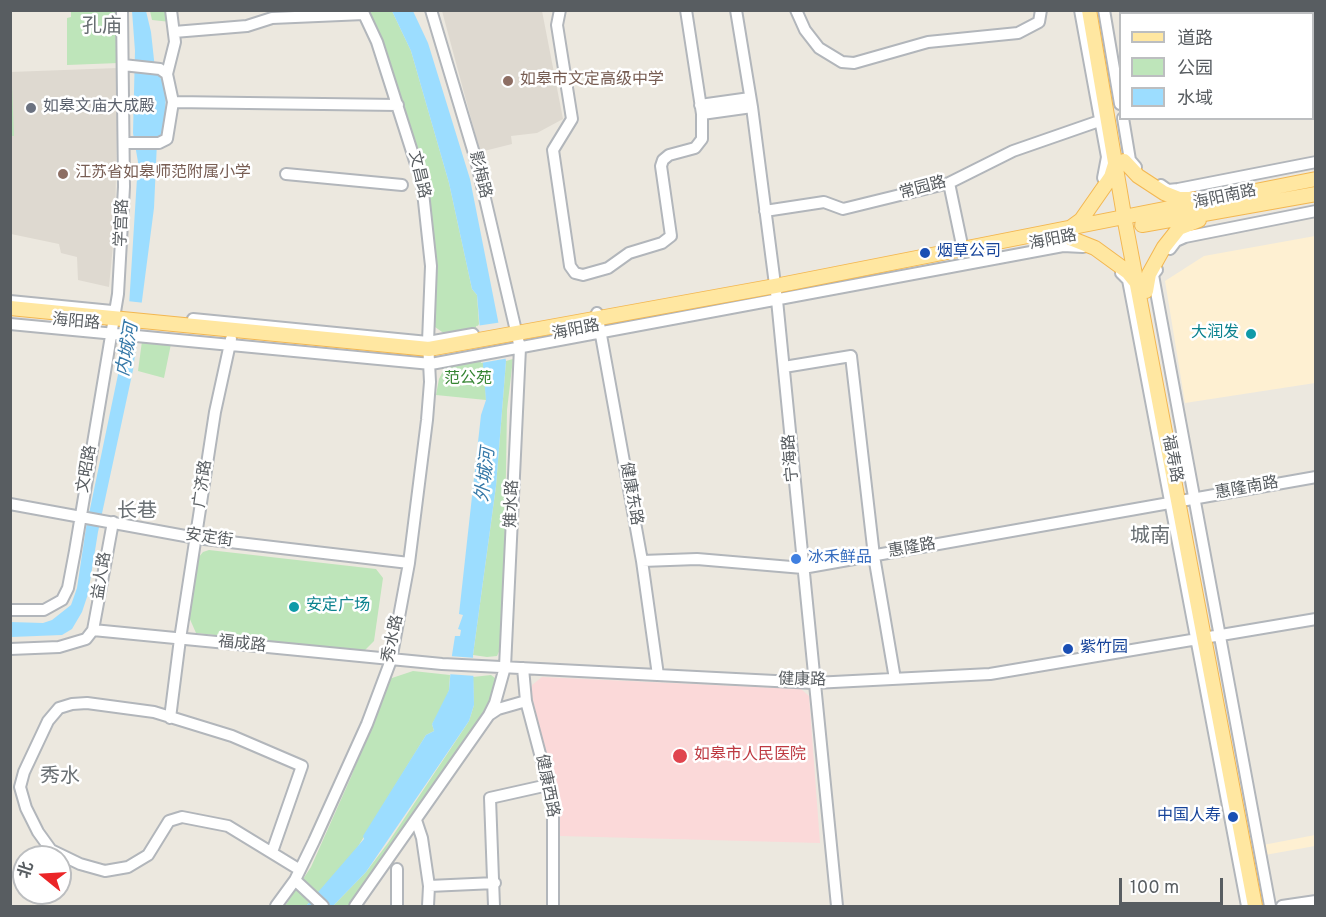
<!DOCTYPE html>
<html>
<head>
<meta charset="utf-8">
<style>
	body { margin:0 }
	#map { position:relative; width:1326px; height:917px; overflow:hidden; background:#ece8df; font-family:Overpass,"Noto Sans SC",sans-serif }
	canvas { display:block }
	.frame { position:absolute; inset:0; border:12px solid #585d61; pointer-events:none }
	.legend { position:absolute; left:1119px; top:12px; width:195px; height:108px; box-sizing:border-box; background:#fff; border:2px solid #bcbec0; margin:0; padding:8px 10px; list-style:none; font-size:18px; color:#585d61 }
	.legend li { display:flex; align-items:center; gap:12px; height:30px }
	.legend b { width:30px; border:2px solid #bcbec0 }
	.north { position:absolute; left:12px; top:845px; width:60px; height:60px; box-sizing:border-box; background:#fff; border:2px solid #bcbec0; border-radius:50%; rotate:288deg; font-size:16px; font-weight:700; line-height:24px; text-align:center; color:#585d61 }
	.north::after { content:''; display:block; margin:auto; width:21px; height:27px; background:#eb2527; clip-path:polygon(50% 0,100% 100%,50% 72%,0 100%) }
	.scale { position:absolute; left:1119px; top:878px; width:104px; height:27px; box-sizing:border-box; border:3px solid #585d61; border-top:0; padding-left:8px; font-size:18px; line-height:21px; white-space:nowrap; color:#585d61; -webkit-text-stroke:4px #fff; paint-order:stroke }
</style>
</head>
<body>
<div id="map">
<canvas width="1326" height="917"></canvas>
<div class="frame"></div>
<ul class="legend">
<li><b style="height:8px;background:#ffe7a1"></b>道路</li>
<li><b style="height:16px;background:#bee5ba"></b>公园</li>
<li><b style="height:16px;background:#9cddff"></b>水域</li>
</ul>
<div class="north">北</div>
<div class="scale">100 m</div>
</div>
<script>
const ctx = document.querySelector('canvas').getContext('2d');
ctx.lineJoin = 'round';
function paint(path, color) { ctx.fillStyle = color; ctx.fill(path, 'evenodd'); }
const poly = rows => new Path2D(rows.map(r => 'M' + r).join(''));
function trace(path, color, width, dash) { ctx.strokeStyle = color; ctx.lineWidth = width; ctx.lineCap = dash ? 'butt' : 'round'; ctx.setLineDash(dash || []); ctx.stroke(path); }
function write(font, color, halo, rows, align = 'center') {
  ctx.font = font + ' Overpass,"Noto Sans SC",sans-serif'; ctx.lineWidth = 5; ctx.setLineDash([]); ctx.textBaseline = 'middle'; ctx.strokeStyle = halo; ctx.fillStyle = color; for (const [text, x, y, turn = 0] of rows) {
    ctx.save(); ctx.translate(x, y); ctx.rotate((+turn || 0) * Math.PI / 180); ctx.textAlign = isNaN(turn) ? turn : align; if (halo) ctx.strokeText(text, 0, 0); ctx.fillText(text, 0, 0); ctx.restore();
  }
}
const commercial = poly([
	[1315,236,1315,383,1185,403,1165,281,1204,256],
	[1315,835,1315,846,1265,855,1263,845]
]);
const education = poly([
	[442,11,542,11,563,119,537,133,511,136,512,144,480,152],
	[118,68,115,224,109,287,78,280,77,257,61,253,59,244,11,234,10,72]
]);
const medical = poly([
	[542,677,801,689,809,696,820,843,560,836,557,804,531,692,532,685]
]);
const green = poly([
	[71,11,117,11,119,63,67,65,67,18,71,17],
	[150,11,170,11,171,22,152,20],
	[366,11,392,11,411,51,449,183,472,289,477,295,479,324,476,330,445,334,435,327,432,319,433,225,428,197],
	[10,86,12,86,14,136,11,136],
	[142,341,171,344,164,378,138,371],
	[513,359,507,410,503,643,497,656,487,657,473,655,496,486,506,361],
	[484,360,486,400,436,395,439,379,446,365],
	[209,550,376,569,383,578,374,641,364,651,196,633,189,617,198,558,203,552],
	[413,671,450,675,449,690,443,707,432,724,434,731,426,735,351,858,306,906,285,906,311,867,351,777,389,679],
	[491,675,495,678,496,685,488,707,451,767,350,906,333,906,366,872,388,843,469,721,474,705,473,677]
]);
const water = poly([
	[132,11,146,11,151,32,155,69,164,84,166,94,164,134,157,142,154,208,133,370,98,532,88,594,82,612,72,629,62,635,11,637,10,622,43,623,52,620,71,605,77,588,86,528,125,341,129,306,138,162,133,133,135,51],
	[392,11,413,11,428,43,470,179,506,361,496,486,473,655,474,705,469,721,366,872,333,906,306,906,364,839,363,836,426,735,434,731,432,724,449,690,452,655,455,636,460,636,461,630,458,629,463,615,459,614,481,415,486,400,477,295,472,289,449,183,411,51]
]);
const pier = poly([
	[127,301,145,303,139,349,121,346],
	[503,322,509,358,481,363,476,326],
	[449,656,476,658,476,676,447,674]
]);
const minor = poly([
	[431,10,476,160,520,348,505,667,495,703,489,715],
	[560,10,557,25,572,119,553,150,570,266,575,273,583,275,608,268,629,253,662,243,671,236,661,166,663,160,669,155,695,148,702,139,702,114,686,10],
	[736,10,752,107,777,300,837,906],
	[796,10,805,30,819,48,842,62,854,63,928,42,1018,33,1039,22,1041,10],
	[1080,10,1107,157,1103,178],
	[1104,10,1120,104],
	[174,32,247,26,272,18,364,14],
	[1312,59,1316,58],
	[123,65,160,69,167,74,173,102,167,139,159,143,125,143],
	[167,74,175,42,171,10],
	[173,102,398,105],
	[700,105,750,98],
	[702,114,752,107],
	[1123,118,1130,160,1136,167],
	[286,174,402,185],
	[949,183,962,245],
	[1161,185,1168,190,1178,189,1316,162],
	[765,211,824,202,843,209,949,183,1013,151,1105,119],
	[1170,249,1176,241,1185,237,1316,211],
	[1157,270,1153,275,1157,297,1270,906],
	[1121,273,1128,280,1133,306,1247,906],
	[10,301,112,311],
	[597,313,642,561,658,675],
	[193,319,428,342,473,334],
	[10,324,431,364,1063,246,1083,247],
	[784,367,851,356,874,556,895,679],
	[10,504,196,538,409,563],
	[642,561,697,559,803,568,1316,477],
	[10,610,44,610,62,600,68,588,75,551,118,294,124,187,122,10],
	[93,630,442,664,814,683,990,674,1316,619],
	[10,649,59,647,86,639,93,630,113,522],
	[523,668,526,701,553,803,553,906],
	[170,718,180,639,215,412,231,339],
	[416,820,422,838,429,886,428,906],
	[272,852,302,766,232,736,154,712,87,703,72,704,59,708,48,721,24,772,20,787,26,808,38,832,51,850,80,864,105,871,128,867,148,855,169,821,182,817,228,826,300,870],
	[397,869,397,906],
	[295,880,323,906],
	[429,886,495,883],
	[276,906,295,880,314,841,367,724,391,660,409,563,427,420,430,382,428,342,431,266,422,183,377,42,362,10],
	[355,906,489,715,498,709,526,701],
	[494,906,490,798,548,785],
	[1282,906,1316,901]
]);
const major = poly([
	[1089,10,1126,227,1255,906],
	[1124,161,1138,176,1164,193,1179,199,1193,199],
	[1142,225,1316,194],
	[1070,228,1081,220,1111,177,1115,164],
	[1070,238,1095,248,1128,272,1137,283],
	[1146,291,1149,274,1164,247,1179,228,1199,220],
	[10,308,429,349,775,286,1316,179]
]);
const markers = [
	[508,81,6,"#8d6e63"],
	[31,108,6,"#6b7280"],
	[63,174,6,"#8d6e63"],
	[925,253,6,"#1a4fb4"],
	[1251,334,6,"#0f9aa8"],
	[796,559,6,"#3f7fe0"],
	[294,607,6,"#0f9aa8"],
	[1068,649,6,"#1a4fb4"],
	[680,756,8,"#e0444e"],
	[1233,817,6,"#1a4fb4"]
];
const educationNames = [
	["如皋市文定高级中学",520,81],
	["江苏省如皋师范附属小学",75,174]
];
const worshipNames = [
	["如皋文庙大成殿",43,108]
];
const streetNames = [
	["文昌路",418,175,77],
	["影梅路",479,175,76],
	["常园路",923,189,-15],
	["海阳南路",1225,198,-12],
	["学宫路",123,223,-88],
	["海阳路",1053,241,-11],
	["海阳路",76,323,5],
	["海阳路",576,331,-11],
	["宁海路",792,458,-95],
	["福寿路",1171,459,79],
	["文昭路",88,469,-80],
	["广济路",204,484,-82],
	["惠隆南路",1247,489,-10],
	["健康东路",630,494,80],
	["雉水路",513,504,-88],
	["安定街",209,539,8],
	["惠隆路",912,549,-10],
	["益人路",103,576,-81],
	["秀水路",394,639,-78],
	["福成路",242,645,6],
	["健康路",802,681,1],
	["健康西路",546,786,79]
];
const transitNames = [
	["烟草公司",937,253],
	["紫竹园",1080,649],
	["中国人寿",1221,817,"right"]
];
const cultureNames = [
	["大润发",1239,334],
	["安定广场",306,607,"left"]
];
const parkNames = [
	["范公苑",468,380]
];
const shopNames = [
	["冰禾鲜品",808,559]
];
const healthNames = [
	["如皋市人民医院",694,756]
];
const waterNames = [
	["内城河",129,350,-80],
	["外城河",487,475,-83]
];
const quarterNames = [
	["孔庙",102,28],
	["长巷",137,513],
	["城南",1150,538],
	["秀水",60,778]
];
paint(commercial, '#fef0d2');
paint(education, '#ded9d0');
paint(medical, '#fbd9d9');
paint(green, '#bee5ba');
paint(water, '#9cddff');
paint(pier, '#ece8df');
trace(minor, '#b2b6bb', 14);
trace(major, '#f3b751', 16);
trace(minor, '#fff', 10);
trace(major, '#ffe7a1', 14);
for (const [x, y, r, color] of markers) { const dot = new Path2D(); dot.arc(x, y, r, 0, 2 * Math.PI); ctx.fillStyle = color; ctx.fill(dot); trace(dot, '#fff', 2); }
write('16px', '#785e54', '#fff', educationNames, 'left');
write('16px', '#5b616d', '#fff', worshipNames, 'left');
write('16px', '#585d61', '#fff', streetNames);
write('16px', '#164399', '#fff', transitNames, 'left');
write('16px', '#0d838f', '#fff', cultureNames, 'right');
write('16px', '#368533', '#fff', parkNames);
write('16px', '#366cbe', '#fff', shopNames, 'left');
write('16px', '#be3a42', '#fff', healthNames, 'left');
write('italic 18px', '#3679a8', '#fff', waterNames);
write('20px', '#696f73', '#fff', quarterNames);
</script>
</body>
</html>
